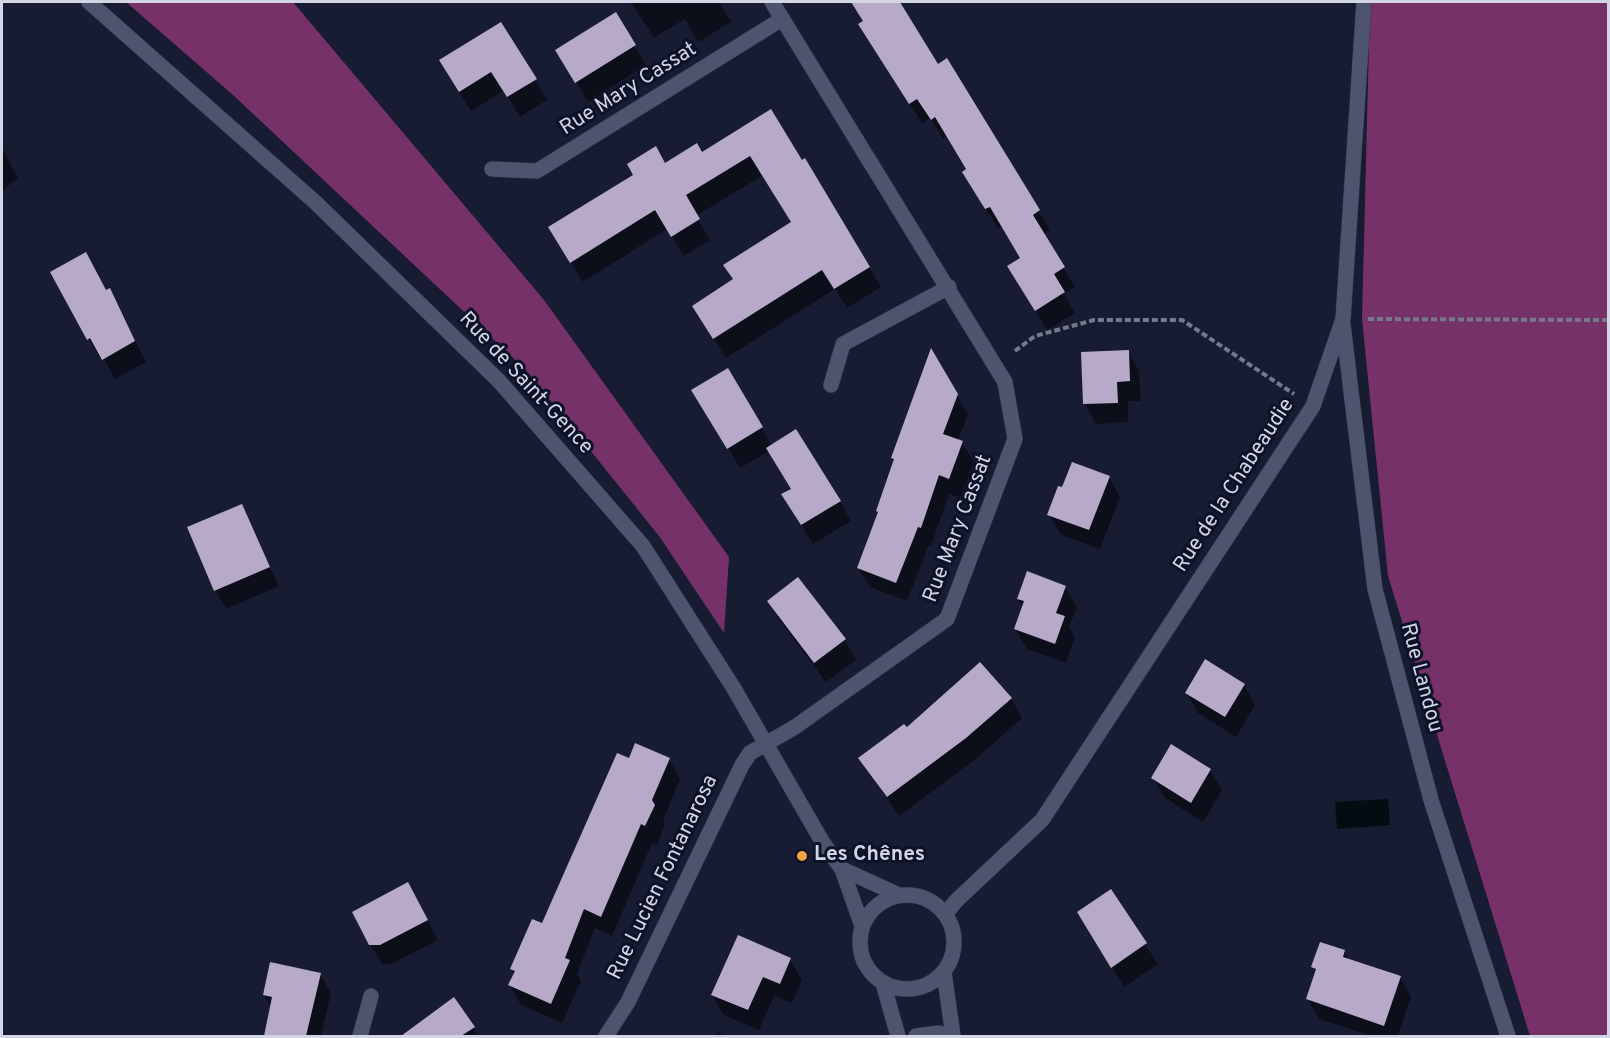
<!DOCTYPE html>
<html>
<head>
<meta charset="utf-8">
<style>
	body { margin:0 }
	#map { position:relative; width:1610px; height:1038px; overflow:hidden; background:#171c32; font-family:Overpass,sans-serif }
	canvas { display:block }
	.frame { position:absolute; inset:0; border:3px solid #d1d5e4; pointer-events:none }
</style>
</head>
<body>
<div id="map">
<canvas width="1610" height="1038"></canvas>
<div class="frame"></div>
</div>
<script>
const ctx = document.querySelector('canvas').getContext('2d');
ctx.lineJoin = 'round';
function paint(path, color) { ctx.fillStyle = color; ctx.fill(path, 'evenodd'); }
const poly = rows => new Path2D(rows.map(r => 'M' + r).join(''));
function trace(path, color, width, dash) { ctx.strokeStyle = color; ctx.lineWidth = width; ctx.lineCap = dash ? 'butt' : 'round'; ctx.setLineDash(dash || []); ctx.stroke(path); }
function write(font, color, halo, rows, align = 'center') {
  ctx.font = font + ' Overpass,sans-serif'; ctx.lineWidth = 6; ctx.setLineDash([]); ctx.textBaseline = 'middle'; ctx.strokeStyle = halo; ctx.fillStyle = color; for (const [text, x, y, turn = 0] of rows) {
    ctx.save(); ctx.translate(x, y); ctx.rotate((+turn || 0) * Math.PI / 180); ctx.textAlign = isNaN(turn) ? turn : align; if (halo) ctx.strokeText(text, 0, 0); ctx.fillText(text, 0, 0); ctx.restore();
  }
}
const forest = poly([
	[126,2,293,2,544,300,729,557,724,633,659,536,525,369,233,95],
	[1370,2,1608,2,1608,1036,1530,1036,1388,576,1362,319]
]);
const water = poly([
	[1388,799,1390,825,1337,829,1335,802]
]);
const shadow = poly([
	[631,2,719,2,731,22,698,42,685,19,654,38],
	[852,2,897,2,937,66,946,60,1050,230,1043,235,1075,287,1064,294,1075,313,1047,330,1020,286,1022,258,1002,226,998,228,975,192,968,170,947,136,943,139,930,118,922,123,871,44,864,22],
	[500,24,547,100,520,117,504,91,471,111,452,80],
	[634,46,646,65,588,102,569,70],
	[770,111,802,162,804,160,881,287,847,308,835,289,726,358,705,326,734,281,725,266,792,223,763,175,696,216,710,240,684,256,667,229,583,282,562,248,665,165,701,154],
	[2,149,18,178,2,191],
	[52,273,106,291,109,290,146,362,115,379,103,357,100,359],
	[1128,351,1139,371,1141,401,1128,401,1128,422,1096,424,1085,404],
	[931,352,968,414,958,441,962,443,974,462,960,498,949,494,931,546,929,545,907,601,870,587,858,568,879,514,877,511,895,461,892,457],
	[727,370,772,446,840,501,851,521,813,544,795,515,792,490,769,451,740,468,705,410],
	[1109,477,1120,497,1100,549,1061,535,1049,515],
	[241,505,279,586,226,609,215,590],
	[1065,587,1077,607,1069,627,1075,637,1066,663,1027,649,1015,629,1023,607,1018,599],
	[769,601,845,640,856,660,826,682,780,621],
	[1244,685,1255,705,1236,737,1198,713,1187,693],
	[1011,698,1022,718,977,758,899,816,860,759,906,729],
	[669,759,680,779,663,821,665,825,657,845,652,843,612,936,595,928,577,974,581,981,562,1023,521,1005,510,985,515,975,512,969,543,925,630,760],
	[1210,770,1222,790,1203,822,1165,798,1153,778],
	[1110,891,1158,964,1124,987,1090,932],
	[419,904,438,940,391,964,382,964,370,944],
	[739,937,790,960,802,980,792,1003,774,996,759,1030,724,1015,712,995],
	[1344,951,1349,960,1400,977,1411,997,1398,1036,1372,1036,1319,1019,1308,999,1316,973,1313,967],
	[320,974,331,993,321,1036,266,1036,271,1007,264,995],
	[454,999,478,1036,404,1036],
	[718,1032,725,1036,716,1036]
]);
const building = poly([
	[851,2,900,2,938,64,947,58,1040,210,1033,215,1065,267,1054,274,1065,292,1035,311,1007,266,1020,258,990,207,985,209,962,172,966,169,935,117,931,120,917,99,909,104,858,24,863,21],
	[616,12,636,45,575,83,555,50],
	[501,22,537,79,507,97,491,72,459,92,439,60],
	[771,109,802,160,805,158,870,267,834,289,822,270,713,339,692,306,733,279,723,265,791,222,750,156,686,195,700,219,671,237,655,210,570,263,548,227,633,175,627,164,656,146,665,163,697,143,702,152],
	[86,252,106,290,110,288,135,341,102,360,90,338,87,340,50,272],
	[931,348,958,394,943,434,963,441,949,479,939,475,921,528,918,527,896,583,857,568,878,512,876,511,894,459,891,458],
	[1129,350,1130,381,1117,382,1118,403,1083,404,1081,352],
	[728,368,763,427,727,449,691,390],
	[796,429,841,501,801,525,781,494,791,489,766,448],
	[1072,462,1110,476,1089,530,1047,515,1058,486,1062,487],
	[242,504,270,567,214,591,187,527],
	[1027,571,1066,586,1056,613,1065,616,1055,644,1014,629,1024,601,1017,599],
	[798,577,846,639,814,663,767,601],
	[1205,659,1245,684,1225,717,1185,693],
	[980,662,1012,698,966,738,887,797,858,758,904,724,907,727],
	[635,743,670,758,652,800,655,805,645,826,641,824,601,917,584,909,565,958,570,960,551,1004,508,985,515,971,510,969,532,919,542,923,617,753,629,758],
	[1171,744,1211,769,1191,803,1151,778],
	[408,882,428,920,380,945,369,945,352,912],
	[1111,889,1147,943,1111,968,1077,912],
	[738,935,791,958,780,984,763,977,748,1010,711,995],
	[1320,942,1345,950,1343,957,1401,976,1384,1026,1306,999,1316,969,1311,967],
	[270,962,321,973,306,1036,264,1036,272,997,263,995],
	[454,997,475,1027,461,1036,401,1036]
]);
const path = poly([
	[1368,319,1608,320],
	[1015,351,1035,336,1094,320,1182,320,1294,394]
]);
const minor = poly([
	[89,2,315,202,499,381,643,546,733,687,823,843,842,869,862,926],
	[492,169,537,171,782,19],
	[1343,325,1375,589,1431,800,1508,1036],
	[831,385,843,344,949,287],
	[842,869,899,895],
	'860 942a47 47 0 1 1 94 0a47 47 0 1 1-94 0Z',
	[945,914,957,900,1042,820,1313,406,1343,319,1364,2],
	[944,972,953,1036],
	[883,983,898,1036],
	[360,1036,371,996],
	[606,1036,628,1002,742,765,750,753,795,727,947,619,1015,439,1005,382,772,2],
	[916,1036,939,1033,951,1036]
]);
const markers = [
	[802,856,6,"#f4a344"]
];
const streetNames = [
	["Rue Mary Cassat",629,90,-32],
	["Rue de Saint-Gence",525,384,47],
	["Rue de la Chabeaudie",1235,486,-57],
	["Rue Mary Cassat",959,529,-69],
	["Rue Landou",1420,678,75],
	["Rue Lucien Fontanarosa",664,878,-64]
];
const poiNames = [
	["Les Chênes",814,856]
];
paint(forest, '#763169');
paint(water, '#010d10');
paint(shadow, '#0007');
paint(building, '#b7aac8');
trace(minor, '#35384a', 16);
trace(path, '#75798c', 4, [6, 3]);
trace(minor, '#4e546e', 15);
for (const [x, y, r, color] of markers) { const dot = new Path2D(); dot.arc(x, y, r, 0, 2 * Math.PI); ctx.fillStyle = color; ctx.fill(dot); trace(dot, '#0e1228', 2); }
write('21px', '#d1d5e4', '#0e1228', streetNames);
write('bold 21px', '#d1d5e4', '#0e1228', poiNames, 'left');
</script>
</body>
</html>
